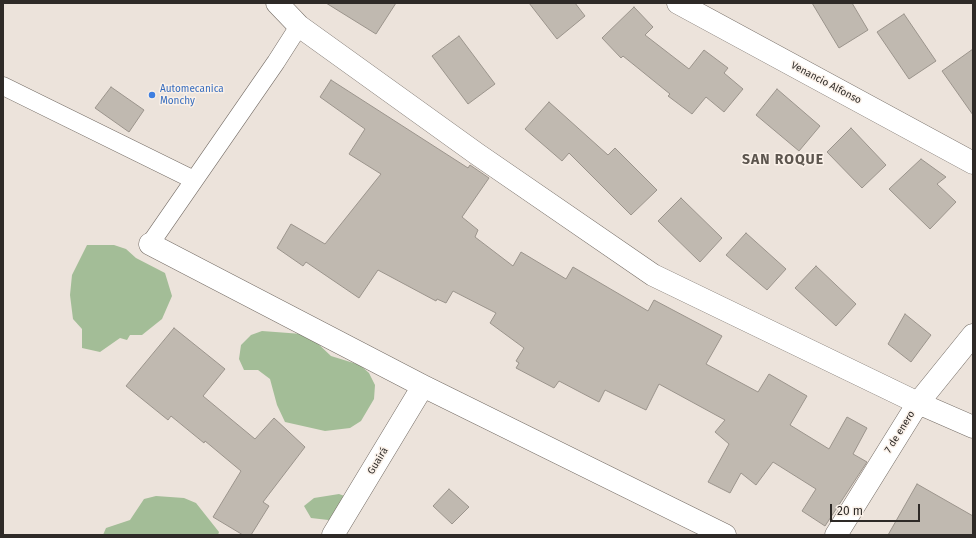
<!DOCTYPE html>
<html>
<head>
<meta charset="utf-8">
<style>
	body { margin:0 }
	#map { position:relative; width:976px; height:538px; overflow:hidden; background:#ece3db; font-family:"Fira Sans",sans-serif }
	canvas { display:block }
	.frame { position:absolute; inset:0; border:4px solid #2e2a27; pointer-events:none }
	.scale { position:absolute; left:830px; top:504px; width:90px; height:18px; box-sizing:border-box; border:2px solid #2e2a27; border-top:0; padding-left:5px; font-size:12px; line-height:14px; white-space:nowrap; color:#2e2a27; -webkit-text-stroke:3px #faf1e9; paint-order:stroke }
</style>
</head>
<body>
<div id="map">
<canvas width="976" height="538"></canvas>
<div class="frame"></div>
<div class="scale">20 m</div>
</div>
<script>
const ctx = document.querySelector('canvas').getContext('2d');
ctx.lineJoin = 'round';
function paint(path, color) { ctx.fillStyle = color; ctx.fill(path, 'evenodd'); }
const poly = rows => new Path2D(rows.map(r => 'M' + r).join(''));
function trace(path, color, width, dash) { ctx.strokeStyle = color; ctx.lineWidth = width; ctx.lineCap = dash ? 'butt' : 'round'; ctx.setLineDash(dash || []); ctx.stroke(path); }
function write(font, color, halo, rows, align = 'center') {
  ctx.font = font + ' "Fira Sans",sans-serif'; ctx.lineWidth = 3; ctx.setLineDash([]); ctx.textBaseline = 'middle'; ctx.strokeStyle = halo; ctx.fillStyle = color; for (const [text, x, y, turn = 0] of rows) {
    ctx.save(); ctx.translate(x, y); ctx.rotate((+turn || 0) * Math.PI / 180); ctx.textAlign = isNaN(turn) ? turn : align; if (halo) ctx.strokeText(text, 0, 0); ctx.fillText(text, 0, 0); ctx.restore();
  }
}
const forest = poly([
	[87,245,114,245,126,249,136,258,165,273,172,296,162,319,142,335,130,335,127,340,120,338,100,352,82,348,82,329,73,319,70,295,72,275],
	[262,331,302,334,313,339,331,356,360,365,369,373,375,385,374,399,361,421,350,428,325,431,285,422,277,405,270,379,258,370,244,370,239,359,241,345,251,335],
	[339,494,350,498,337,521,311,518,304,506,314,498],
	[156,496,184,498,196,503,219,532,218,535,103,535,106,528,130,520,144,499]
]);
const building = poly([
	[326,3,396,3,376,34,326,3],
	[529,3,575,3,585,16,557,39,529,3],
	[812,3,852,3,868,30,839,48,812,3],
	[634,7,653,27,645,35,689,69,704,50,728,68,724,73,743,89,724,112,706,97,692,114,668,96,670,94,623,56,621,58,602,38,634,7],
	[904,14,936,61,909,79,877,32,904,14],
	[459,36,495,84,468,104,432,56,459,36],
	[973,49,973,115,942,71,973,49],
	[331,80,468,168,470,165,489,178,462,217,478,230,475,237,513,266,521,252,566,279,573,267,648,311,654,300,722,336,706,364,758,392,769,374,807,396,790,425,829,449,847,417,867,428,853,454,867,462,825,526,802,511,816,489,773,462,756,485,741,473,730,493,708,482,729,444,715,432,725,420,659,384,646,410,605,390,599,402,559,381,554,388,516,368,519,363,516,361,524,348,490,323,496,313,453,291,446,303,437,299,436,301,378,270,359,298,306,262,303,266,277,248,291,224,325,244,381,174,349,154,365,129,320,97,331,80],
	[111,87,144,110,129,132,95,108,111,87],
	[777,89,820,126,799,151,756,115,777,89],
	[549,102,608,155,615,148,657,190,631,215,569,153,562,161,525,129,549,102],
	[851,128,886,165,862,188,827,152,851,128],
	[921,159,946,177,937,184,956,202,930,229,889,189,921,159],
	[681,198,722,238,700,262,658,221,681,198],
	[746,233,786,269,767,290,726,255,746,233],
	[816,266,856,304,836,326,795,288,816,266],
	[905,314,931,335,911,362,888,344,905,314],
	[174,328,225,369,203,396,255,439,274,418,305,447,263,502,269,506,251,535,243,535,213,517,241,471,205,441,204,443,171,416,168,420,126,386,174,328],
	[917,484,973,516,973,535,888,535,917,484],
	[449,489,469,507,452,524,433,506,449,489]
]);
const service = poly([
	[3,86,194,180],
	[150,244,276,62,299,26]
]);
const minor = poly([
	[277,3,299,26,477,154,653,275,918,403,973,427],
	[678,3,973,163],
	[150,244,423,386,725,535],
	[333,535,423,386],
	[836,535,918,403,973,335]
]);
const markers = [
	[152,95,4,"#3f7fe0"]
];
const streetNames = [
	["Venancio Alfonso",826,83,28],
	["7 de enero",900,432,-58],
	["Guairá",378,461,-59]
];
const shopNames = [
	["Automecanica",160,89],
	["Monchy",160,101]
];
const districtNames = [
	["SAN ROQUE",783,160]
];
paint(forest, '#a3bd97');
paint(building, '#c0b9b0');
trace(building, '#9b948c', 1);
trace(service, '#746c65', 19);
trace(minor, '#746c65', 23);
trace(service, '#fff', 18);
trace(minor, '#fff', 22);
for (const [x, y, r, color] of markers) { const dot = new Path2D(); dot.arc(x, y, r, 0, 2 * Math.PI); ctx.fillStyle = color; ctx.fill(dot); trace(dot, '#faf1e9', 1.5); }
write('10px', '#2e2a27', '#faf1e9', streetNames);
write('10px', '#366cbe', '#faf1e9', shopNames, 'left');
ctx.letterSpacing = '1px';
write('bold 14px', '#5c554e', '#faf1e9', districtNames);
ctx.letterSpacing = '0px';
</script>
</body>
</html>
